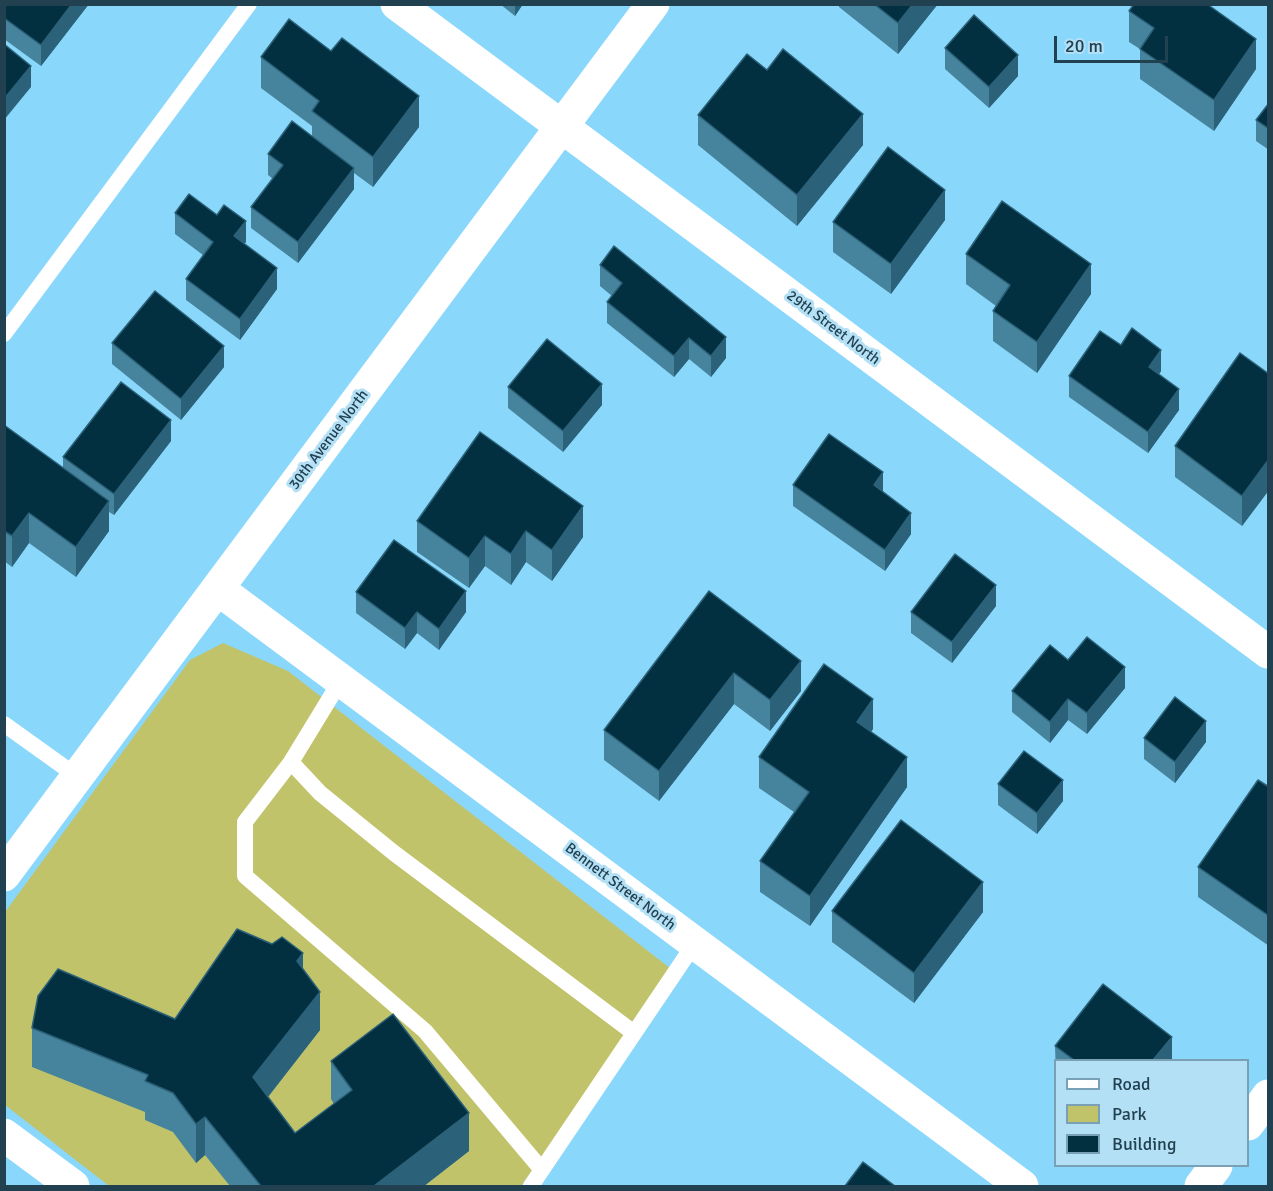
<!DOCTYPE html>
<html>
<head>
<meta charset="utf-8">
<style>
	body { margin:0 }
	#map { position:relative; width:1273px; height:1191px; overflow:hidden; background:#8ad7fc; font-family:Signika,sans-serif }
	canvas { display:block }
	.frame { position:absolute; inset:0; border:6px solid #214150; pointer-events:none }
	.legend { position:absolute; left:1054px; top:1059px; width:195px; height:108px; box-sizing:border-box; background:#b4e0f6; border:2px solid #79a0b4; margin:0; padding:8px 10px; list-style:none; font-size:18px; color:#214150 }
	.legend li { display:flex; align-items:center; gap:12px; height:30px }
	.legend b { width:30px; border:2px solid #79a0b4 }
	.scale { position:absolute; left:1054px; top:36px; width:114px; height:27px; box-sizing:border-box; border:3px solid #214150; border-top:0; padding-left:8px; font-size:18px; line-height:21px; white-space:nowrap; color:#214150; -webkit-text-stroke:4px #b4e0f6; paint-order:stroke }
</style>
</head>
<body>
<div id="map">
<canvas width="1273" height="1191"></canvas>
<div class="frame"></div>
<ul class="legend">
<li><b style="height:8px;background:#fff"></b>Road</li>
<li><b style="height:16px;background:#c0c36a"></b>Park</li>
<li><b style="height:16px;background:#033041"></b>Building</li>
</ul>
<div class="scale">20 m</div>
</div>
<script>
const ctx = document.querySelector('canvas').getContext('2d');
ctx.lineJoin = 'round';
function paint(path, color) { ctx.fillStyle = color; ctx.fill(path, 'evenodd'); }
const poly = rows => new Path2D(rows.map(r => 'M' + r).join(''));
function trace(path, color, width, dash) { ctx.strokeStyle = color; ctx.lineWidth = width; ctx.lineCap = dash ? 'butt' : 'round'; ctx.setLineDash(dash || []); ctx.stroke(path); }
function write(font, color, halo, rows, align = 'center') {
  ctx.font = font + ' Signika,sans-serif'; ctx.lineWidth = 6; ctx.setLineDash([]); ctx.textBaseline = 'middle'; ctx.strokeStyle = halo; ctx.fillStyle = color; for (const [text, x, y, turn = 0] of rows) {
    ctx.save(); ctx.translate(x, y); ctx.rotate((+turn || 0) * Math.PI / 180); ctx.textAlign = isNaN(turn) ? turn : align; if (halo) ctx.strokeText(text, 0, 0); ctx.fillText(text, 0, 0); ctx.restore();
  }
}
const green = poly([
	[223,643,288,671,675,972,521,1186,109,1186,5,1105,5,912,190,660]
]);
const lane = poly([
	[4,334,249,4],
	[341,680,291,762,320,793,394,853,634,1033],
	[4,724,78,777],
	[291,762,245,822,245,876,425,1031,542,1170],
	[531,1186,695,943]
]);
const street = poly([
	[397,4,1268,652],
	[218,589,1022,1186],
	[1248,1124,1268,1096],
	[1201,1186,1216,1166]
]);
const secondary = poly([
	[4,875,653,4],
	[4,1135,73,1186]
]);
const wall = poly([
	[4,4,89,4,41,66,4,39],
	[500,4,523,4,515,16],
	[839,4,938,4,898,54,839,7],
	[1129,11,1256,69,1214,131,1140,79,1140,49,1129,42],
	[945,48,1018,76,989,108,945,69],
	[261,57,419,127,373,187,354,173,354,189,298,263,251,228,251,207,273,179,268,175,268,154,312,136,312,126,261,88],
	[767,70,863,145,797,226,698,145,698,115],
	[1269,103,1269,150,1256,141,1256,120],
	[175,213,246,242,244,243,277,289,240,340,186,300,186,279,203,255,175,234],
	[945,220,891,294,833,252,833,222],
	[966,254,1091,294,1037,373,993,341,993,311,996,306,966,284],
	[600,265,726,358,711,377,689,359,674,377,607,323,607,302,612,296,600,286],
	[112,343,224,367,181,420,112,364],
	[1121,345,1161,371,1159,375,1179,410,1148,453,1069,397,1069,376],
	[1269,374,1269,490,1242,526,1175,477,1175,446],
	[508,387,602,405,563,452,508,408],
	[4,425,63,468,63,457,171,441,114,515,109,512,109,531,76,577,29,543,12,567,4,561],
	[793,485,883,492,911,534,885,571,793,506],
	[417,521,583,537,552,581,526,562,511,585,485,566,469,588,417,552],
	[709,591,801,691,770,731,734,704,659,801,604,760,604,730],
	[356,592,466,612,439,650,417,633,405,649,356,613],
	[996,606,952,663,911,633,911,612],
	[1068,660,1125,688,1087,734,1068,720,1050,743,1012,712,1012,691],
	[873,729,871,732,907,787,810,926,760,892,760,861,794,812,759,788,759,757],
	[1144,738,1206,742,1175,783,1144,759],
	[998,784,1063,801,1037,834,998,805],
	[1269,787,1269,946,1198,897,1198,867],
	[832,911,983,912,914,1003,832,942],
	[303,969,320,1030,268,1097,295,1133,334,1104,331,1099,331,1061,469,1151,424,1186,230,1186,205,1155,196,1163,173,1132,145,1120,145,1112,32,1067,32,1028,175,1019],
	[1055,1046,1172,1060,1056,1060,1056,1076]
]);
const shadedWall = poly([
	[72,4,89,4,41,66,41,45],
	[515,4,523,4,515,16],
	[913,4,938,4,898,54,898,23],
	[1256,39,1256,69,1214,131,1214,100],
	[1018,55,1018,76,989,108,989,87],
	[31,66,31,87,4,120,4,99],
	[419,96,419,127,373,187,373,157],
	[863,114,863,145,797,226,797,195],
	[354,168,354,189,298,263,298,242],
	[945,190,945,220,891,294,891,264],
	[246,221,246,242,234,257,234,236],
	[1091,264,1091,294,1037,373,1037,342],
	[277,268,277,289,240,340,240,319],
	[726,337,726,358,711,377,711,356],
	[689,338,689,359,674,377,674,356],
	[224,346,224,367,181,420,181,399],
	[1161,350,1161,371,1149,388,1149,367],
	[602,384,602,405,563,452,563,431],
	[1179,389,1179,410,1148,453,1148,432],
	[171,420,171,441,114,515,114,494],
	[1269,459,1269,490,1242,526,1242,496],
	[883,472,883,493,874,485],
	[109,501,109,531,76,577,76,547],
	[583,506,583,537,552,581,552,550],
	[29,513,29,543,12,567,12,536],
	[911,513,911,534,885,571,885,550],
	[526,531,526,562,511,585,511,554],
	[485,536,485,566,469,588,469,558],
	[996,585,996,606,952,663,952,642],
	[466,591,466,612,439,650,439,629],
	[417,612,417,633,405,649,405,628],
	[801,661,801,691,770,731,770,700],
	[1125,667,1125,688,1087,734,1087,713],
	[734,673,734,704,659,801,659,771],
	[873,699,873,729,857,753,857,722],
	[1068,699,1068,720,1050,743,1050,722],
	[1206,721,1206,742,1175,783,1175,762],
	[907,757,907,787,810,926,810,896],
	[1063,780,1063,801,1037,834,1037,813],
	[983,882,983,912,914,1003,914,973],
	[303,953,303,991,297,961],
	[320,992,320,1030,253,1116,253,1077],
	[1172,1037,1172,1060,1153,1060],
	[469,1113,469,1151,424,1186,374,1186],
	[205,1117,205,1155,196,1163,196,1124]
]);
const building = poly([
	[4,4,72,4,41,45,4,18,4,4],
	[874,4,913,4,898,23,874,4],
	[1134,4,1207,4,1256,39,1214,100,1140,49,1154,28,1129,11,1134,4],
	[974,15,1018,55,989,87,945,48,974,15],
	[289,19,331,51,342,38,419,96,373,157,312,111,319,101,261,57,289,19],
	[4,44,31,66,4,99,4,44],
	[783,49,863,114,797,195,698,115,747,54,767,70,783,49],
	[1269,103,1269,129,1256,120,1269,103],
	[292,121,354,168,298,242,251,207,283,165,268,154,292,121],
	[888,147,945,190,891,264,833,222,888,147],
	[189,194,217,215,224,205,246,221,234,236,277,268,240,319,186,279,213,242,175,213,189,194],
	[1002,201,1091,264,1037,342,993,311,1010,285,966,254,1002,201],
	[614,246,726,337,711,356,689,338,674,356,607,302,622,283,600,265,614,246],
	[155,291,224,346,181,399,112,343,155,291],
	[1132,328,1161,350,1149,367,1179,389,1148,432,1069,376,1100,331,1121,345,1132,328],
	[547,339,602,384,563,431,508,387,547,339],
	[1240,353,1269,374,1269,459,1242,496,1175,446,1240,353],
	[121,382,171,420,114,494,63,457,121,382],
	[4,425,109,501,76,547,29,513,12,536,4,531,4,425],
	[480,432,583,506,552,550,526,531,511,554,485,536,469,558,417,521,480,432],
	[829,434,883,472,874,485,911,513,885,550,793,485,829,434],
	[394,540,466,591,439,629,417,612,405,628,356,592,394,540],
	[955,554,996,585,952,642,911,612,955,554],
	[709,591,801,661,770,700,734,673,659,771,604,730,709,591],
	[1087,637,1125,667,1087,713,1068,699,1050,722,1012,691,1050,645,1068,660,1087,637],
	[824,664,873,699,857,722,907,757,810,896,760,861,809,792,759,757,824,664],
	[1175,697,1206,721,1175,762,1144,738,1175,697],
	[1024,751,1063,780,1037,813,998,784,1024,751],
	[1258,780,1269,787,1269,916,1198,867,1258,780],
	[901,820,983,882,914,973,832,911,901,820],
	[237,929,272,944,282,937,303,953,297,961,320,992,253,1077,295,1133,352,1090,331,1061,393,1014,469,1113,374,1186,261,1186,205,1117,196,1124,173,1093,145,1081,148,1075,32,1028,38,996,58,969,175,1019,237,929],
	[1103,984,1172,1037,1153,1060,1074,1060,1055,1046,1103,984],
	[863,1162,895,1186,845,1186,863,1162]
]);
const streetNames = [
	["29th Street North",833,328,37],
	["30th Avenue North",329,440,-53],
	["Bennett Street North",620,887,37]
];
paint(green, '#c0c36a');
trace(lane, '#fff', 16);
trace(street, '#fff', 33);
trace(secondary, '#fff', 33);
paint(wall, '#46849e');
paint(shadedWall, '#2c6279');
paint(building, '#033041');
trace(building, '#2c6279', 1.5);
write('15px', '#214150', '#b4e0f6', streetNames);
</script>
</body>
</html>
